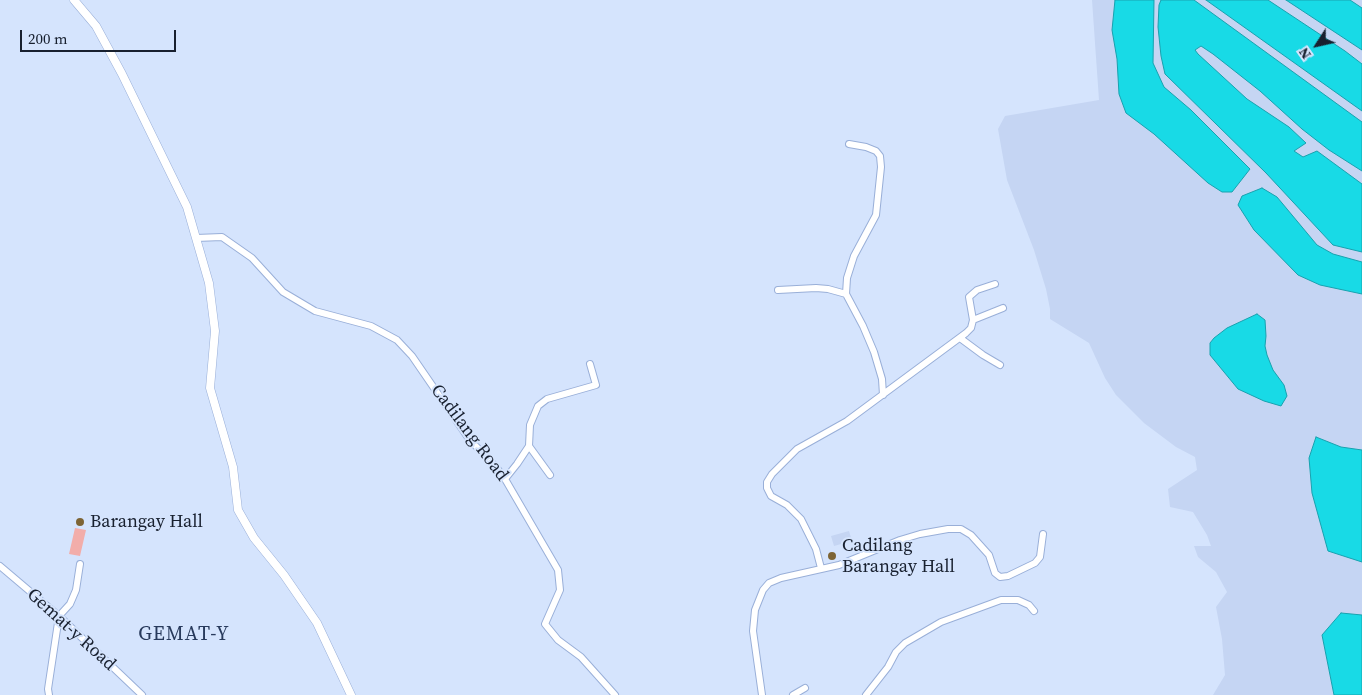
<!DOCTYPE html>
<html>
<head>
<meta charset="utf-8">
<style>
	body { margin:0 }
	#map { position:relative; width:1362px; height:695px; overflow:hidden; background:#d5e4fd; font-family:"Source Serif 4",serif }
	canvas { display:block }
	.north { position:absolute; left:1292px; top:20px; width:50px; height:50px; -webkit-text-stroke:4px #d5e4fd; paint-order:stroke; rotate:235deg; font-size:14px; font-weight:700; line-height:20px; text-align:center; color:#18202f }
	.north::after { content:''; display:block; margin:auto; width:18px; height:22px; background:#18202f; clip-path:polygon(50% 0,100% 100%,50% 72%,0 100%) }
	.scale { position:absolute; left:20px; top:30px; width:156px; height:22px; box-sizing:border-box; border:2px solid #18202f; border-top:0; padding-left:6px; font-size:15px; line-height:18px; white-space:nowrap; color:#18202f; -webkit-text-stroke:4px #d5e4fd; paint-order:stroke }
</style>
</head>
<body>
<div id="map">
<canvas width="1362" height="695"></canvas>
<div class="north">N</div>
<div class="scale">200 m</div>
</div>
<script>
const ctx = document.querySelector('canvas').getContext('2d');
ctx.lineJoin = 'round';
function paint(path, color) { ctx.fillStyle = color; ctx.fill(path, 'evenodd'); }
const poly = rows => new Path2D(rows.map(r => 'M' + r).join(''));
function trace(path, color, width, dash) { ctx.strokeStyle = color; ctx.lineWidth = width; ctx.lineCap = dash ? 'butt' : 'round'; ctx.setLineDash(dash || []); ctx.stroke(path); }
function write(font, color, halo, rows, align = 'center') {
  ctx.font = font + ' "Source Serif 4",serif'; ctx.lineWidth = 4; ctx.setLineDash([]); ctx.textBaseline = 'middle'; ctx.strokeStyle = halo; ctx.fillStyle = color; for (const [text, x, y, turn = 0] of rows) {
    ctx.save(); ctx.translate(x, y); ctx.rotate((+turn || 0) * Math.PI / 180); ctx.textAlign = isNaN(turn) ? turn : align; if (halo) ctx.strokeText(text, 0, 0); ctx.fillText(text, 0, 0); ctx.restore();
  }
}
const built = poly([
	[1092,0,1362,0,1362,695,1213,695,1225,675,1222,639,1216,607,1227,592,1216,572,1198,557,1194,546,1211,546,1207,535,1193,512,1170,507,1168,489,1197,470,1195,457,1176,447,1144,423,1116,395,1105,378,1089,343,1050,319,1050,309,1046,289,1034,250,1007,180,998,129,1005,116,1099,100],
	[849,531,852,541,834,546,831,536]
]);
const green = poly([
	[75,528,86,530,80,556,69,554]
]);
const water = poly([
	[1115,0,1154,0,1153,63,1164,87,1191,110,1250,169,1232,192,1222,192,1208,183,1154,134,1126,113,1119,94,1117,59,1112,30,1115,0],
	[1161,0,1194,0,1362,122,1362,171,1329,150,1302,129,1260,91,1213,54,1201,46,1195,50,1198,54,1247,99,1289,127,1306,143,1294,151,1303,157,1317,151,1362,184,1362,252,1333,245,1266,173,1165,74,1161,56,1158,27,1159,5,1161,0],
	[1206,0,1268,0,1345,51,1362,64,1362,111,1206,0],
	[1286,0,1350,0,1362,8,1362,50,1286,0],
	[1262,188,1277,197,1317,245,1333,254,1362,262,1362,294,1320,285,1298,275,1254,230,1238,205,1242,196,1262,188],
	[1257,314,1265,320,1266,336,1265,346,1267,355,1273,370,1284,385,1287,396,1281,406,1264,401,1238,389,1210,355,1210,343,1214,338,1227,328,1257,314],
	[1316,437,1341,447,1362,450,1362,562,1328,551,1312,493,1309,458,1316,437],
	[1341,613,1362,615,1362,695,1334,695,1322,635,1341,613]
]);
const minor = poly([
	[849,144,866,147,876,151,880,156,881,167,876,215,854,256,847,278,846,294,863,326,874,352,882,379,883,395],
	[196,238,222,237,252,258,283,292,315,311,371,326,397,340,412,356,469,439,496,467,505,479,558,570,560,590,545,624,558,640,581,657,615,695],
	[778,290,816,288,828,289,846,294],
	[973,320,1003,308],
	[960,338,983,355,1000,365],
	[529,446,550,475],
	[505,479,517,464,529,446,530,425,538,406,547,399,596,385,590,364],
	[0,566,59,616,142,695],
	[821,568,816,549,801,519,787,505,771,496,767,488,767,482,772,474,797,449,847,421,966,333,971,328,973,320,969,297,977,290,995,284],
	[49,695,48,689,59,616,70,604,76,590,80,564],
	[762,695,753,631,755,610,763,590,769,583,781,578,839,565,900,540,920,534,948,529,961,529,971,535,989,555,995,573,1000,577,1008,576,1035,563,1040,557,1043,534],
	[793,695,805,688],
	[866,695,888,667,896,652,905,643,941,622,1001,600,1018,600,1029,605,1034,611]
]);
const tertiary = poly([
	[74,0,96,26,122,74,187,207,209,283,215,331,210,388,233,467,238,510,254,538,284,575,317,623,351,695]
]);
const markers = [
	[80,522,5,"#7d6435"],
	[832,556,5,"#7d6435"]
];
const streetNames = [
	["Cadilang Road",469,433,53],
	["Gemat-y Road",71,630,42]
];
const poiNames = [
	["Barangay Hall",90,522],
	["Cadilang",842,546],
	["Barangay Hall",842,567]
];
const quarterNames = [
	["GEMAT-Y",184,635]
];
paint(built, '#c5d5f3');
paint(green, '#f2adaa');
paint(water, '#18dae6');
trace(water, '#18a2af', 1);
trace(minor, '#99afd8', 8);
trace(tertiary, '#99afd8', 9);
trace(minor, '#fff', 6);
trace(tertiary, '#fff', 8);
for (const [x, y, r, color] of markers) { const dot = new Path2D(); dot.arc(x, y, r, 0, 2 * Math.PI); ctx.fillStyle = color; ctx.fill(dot); trace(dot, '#d5e4fd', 2); }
write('18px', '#18202f', '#d5e4fd', streetNames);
write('18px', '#18202f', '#d5e4fd', poiNames, 'left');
ctx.letterSpacing = '1px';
write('20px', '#283a5c', '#d5e4fd', quarterNames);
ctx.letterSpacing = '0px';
</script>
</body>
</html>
